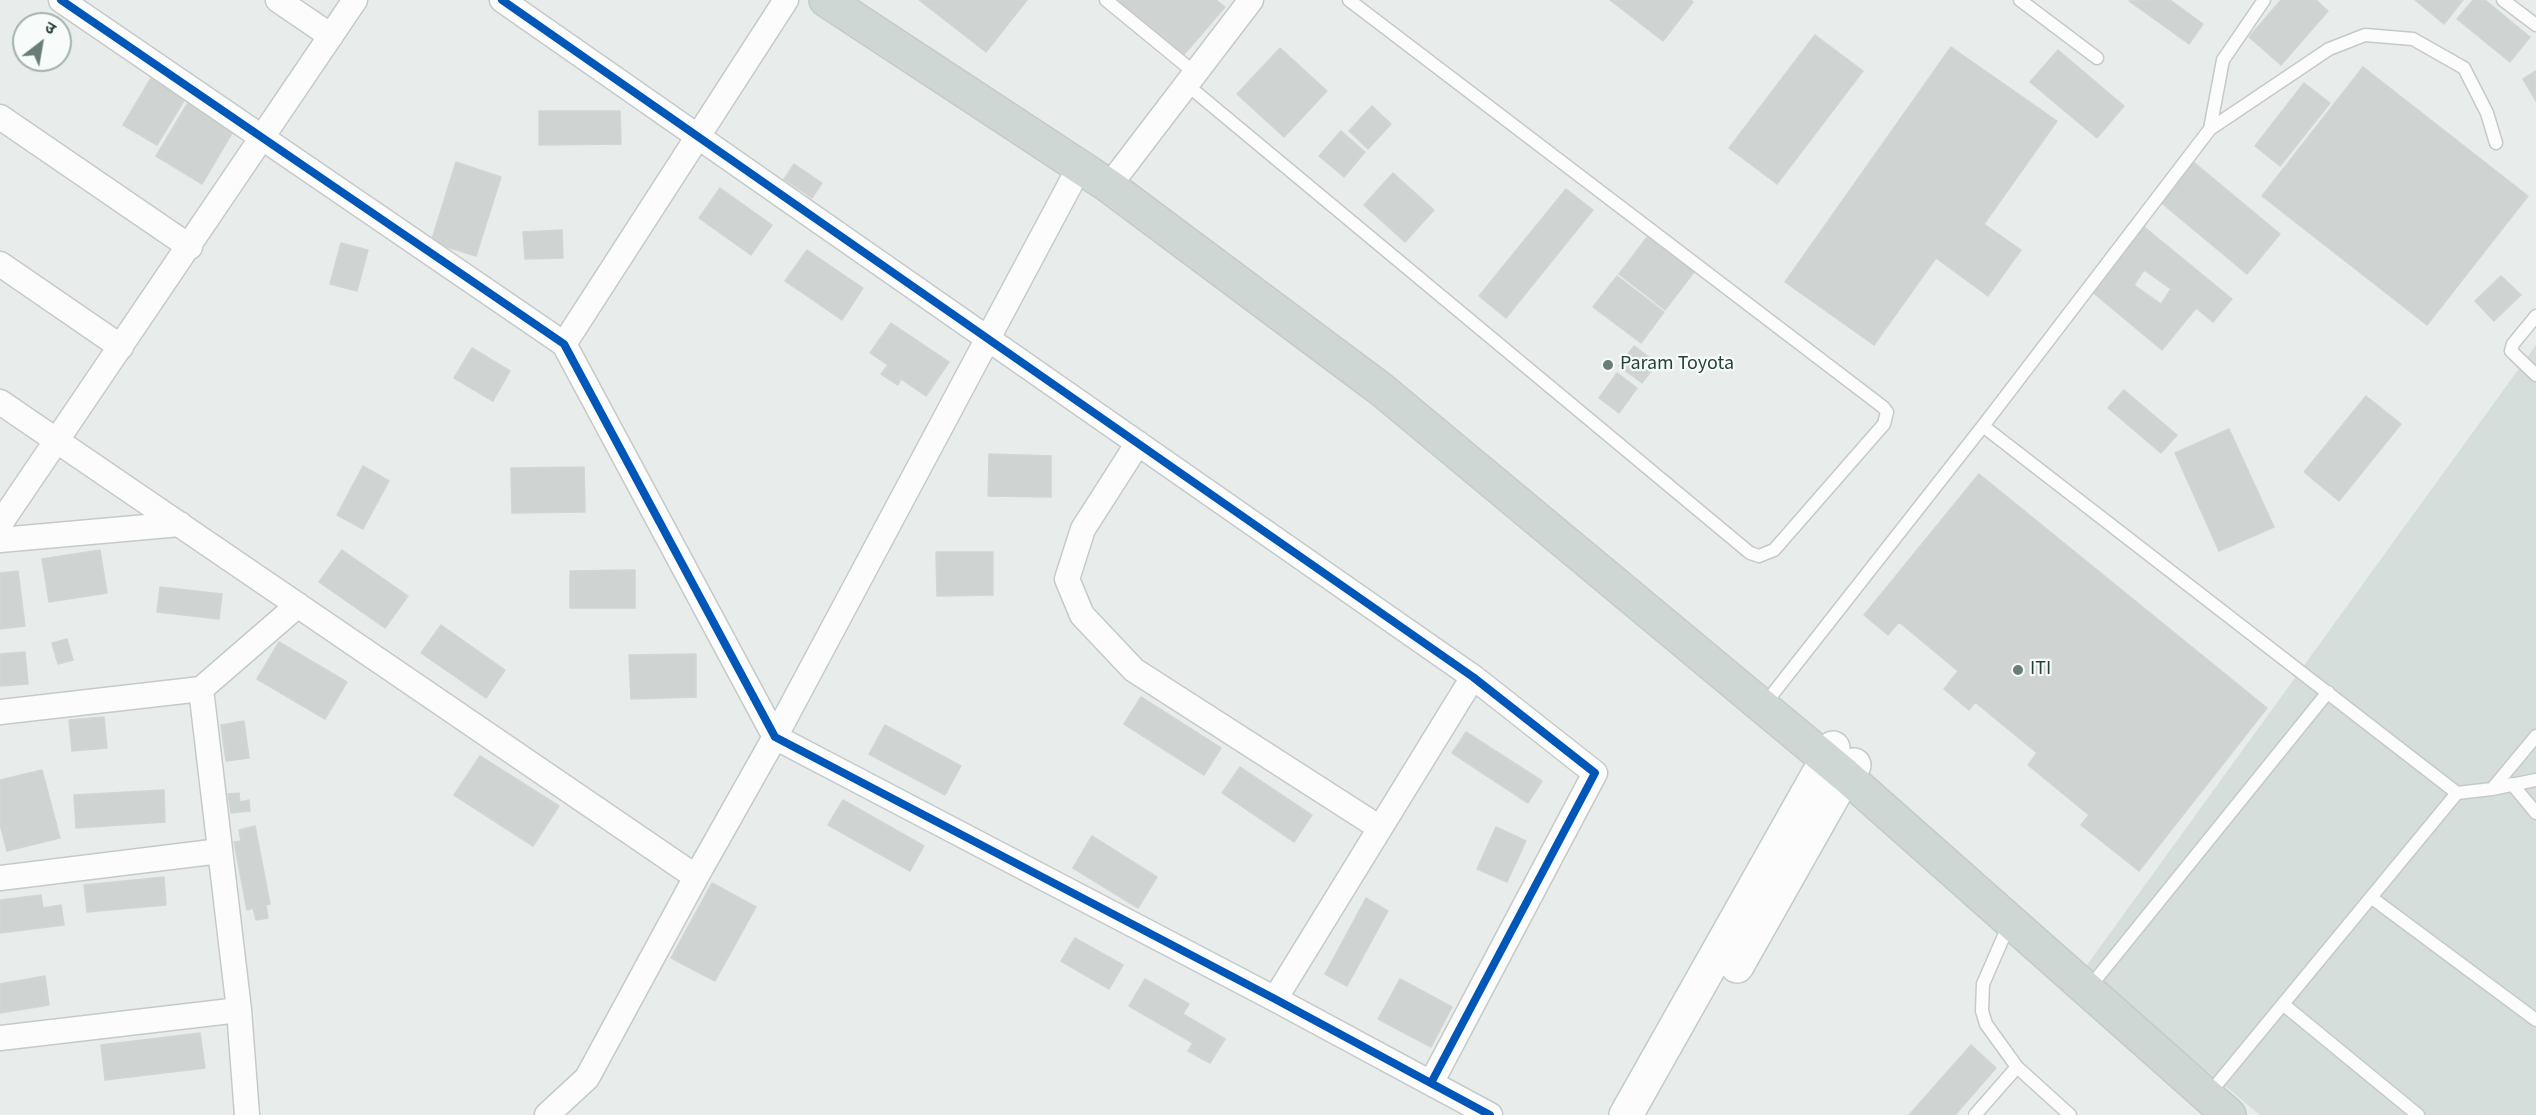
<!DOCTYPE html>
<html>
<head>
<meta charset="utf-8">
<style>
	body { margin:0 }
	#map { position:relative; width:2536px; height:1115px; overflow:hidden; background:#e8edeb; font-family:"Source Sans 3","Noto Sans Devanagari",sans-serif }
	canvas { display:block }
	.north { position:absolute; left:12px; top:12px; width:60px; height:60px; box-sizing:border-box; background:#f7fbf9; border:2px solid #a3b1ad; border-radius:50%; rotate:31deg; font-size:16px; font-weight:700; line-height:24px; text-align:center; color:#24423a }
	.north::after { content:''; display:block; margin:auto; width:21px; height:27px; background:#697e78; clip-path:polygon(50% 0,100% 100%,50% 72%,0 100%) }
</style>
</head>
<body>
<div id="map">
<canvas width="2536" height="1115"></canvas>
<div class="north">उ</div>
</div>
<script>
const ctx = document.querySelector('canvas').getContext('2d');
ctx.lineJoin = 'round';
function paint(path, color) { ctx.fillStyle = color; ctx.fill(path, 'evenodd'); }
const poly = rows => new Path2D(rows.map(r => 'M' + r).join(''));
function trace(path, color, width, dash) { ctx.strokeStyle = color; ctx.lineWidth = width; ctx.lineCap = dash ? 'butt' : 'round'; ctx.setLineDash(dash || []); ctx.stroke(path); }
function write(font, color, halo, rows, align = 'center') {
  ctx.font = font + ' "Source Sans 3",sans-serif'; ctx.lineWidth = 4.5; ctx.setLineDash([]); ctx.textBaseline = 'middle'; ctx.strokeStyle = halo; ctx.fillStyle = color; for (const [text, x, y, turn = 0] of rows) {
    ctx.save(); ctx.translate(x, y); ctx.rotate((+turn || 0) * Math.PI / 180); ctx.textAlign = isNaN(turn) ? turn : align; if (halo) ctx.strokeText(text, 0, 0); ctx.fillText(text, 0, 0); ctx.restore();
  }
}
const built = poly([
	[2536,345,2536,1115,2260,1115,2084,969]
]);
const building = poly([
	[919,0,1027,0,986,52,919,0],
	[1115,0,1216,0,1225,7,1182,57,1115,0],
	[1610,0,1691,0,1693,2,1663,41,1610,0],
	[2170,0,2203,24,2189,44,2129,1,2170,0],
	[2281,0,2316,0,2328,11,2281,65,2249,37,2281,0],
	[2415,0,2463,0,2444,24,2415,0],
	[2473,0,2485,0,2530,37,2510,62,2457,19,2473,0],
	[1815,35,1863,71,1777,184,1729,148,1815,35],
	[1951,47,2057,121,1984,224,2021,250,1988,296,1936,258,1874,345,1785,282,1951,47],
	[1280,48,1327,91,1284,137,1237,94,1280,48],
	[2058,50,2124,106,2097,138,2030,82,2058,50],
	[2363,67,2528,196,2427,325,2262,196,2363,67],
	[2536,71,2536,101,2523,79,2536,71],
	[154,73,188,94,157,145,123,125,154,73],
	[2304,83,2330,103,2280,166,2255,146,2304,83],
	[189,101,235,128,202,184,156,156,189,101],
	[1372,106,1391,124,1368,149,1349,131,1372,106],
	[539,111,620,111,621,144,539,145,539,111],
	[1341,131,1365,152,1344,177,1319,156,1341,131],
	[2191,160,2280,234,2247,274,2158,200,2191,160],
	[456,162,501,177,476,256,431,242,456,162],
	[794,164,822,183,812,198,784,179,794,164],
	[1393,173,1434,210,1405,242,1364,205,1393,173],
	[720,188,772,225,751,255,699,218,720,188],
	[1566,189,1593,210,1506,318,1479,296,1566,189],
	[2143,226,2232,299,2213,322,2196,308,2162,350,2090,290,2143,226],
	[2144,270,2171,289,2161,304,2134,285,2144,270],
	[562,230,563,258,525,259,523,232,562,230],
	[1648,236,1694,272,1665,310,1619,274,1648,236],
	[341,243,368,250,357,291,330,284,341,243],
	[807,250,863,288,842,320,785,281,807,250],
	[1617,276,1664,312,1641,343,1593,307,1617,276],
	[2501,276,2521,295,2494,321,2475,301,2501,276],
	[891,323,949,362,926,396,901,379,898,385,881,374,888,365,870,353,891,323],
	[1634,346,1657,363,1642,383,1619,366,1634,346],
	[472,348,510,371,493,401,454,378,472,348],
	[1617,373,1637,388,1619,413,1599,398,1617,373],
	[2124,390,2177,435,2161,453,2108,408,2124,390],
	[2366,396,2401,424,2339,501,2304,472,2366,396],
	[2229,429,2274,527,2219,551,2175,453,2229,429],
	[989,454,1051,456,1051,497,988,496,989,454],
	[363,466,389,481,363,529,337,515,363,466],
	[584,467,585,512,512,513,511,468,584,467],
	[1979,474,2267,708,2139,871,2081,825,2089,815,2028,765,2037,753,1975,702,1969,710,1944,689,1958,671,1899,622,1888,635,1864,615,1979,474],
	[100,550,107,593,49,602,42,559,100,550],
	[342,550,408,596,385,628,319,582,342,550],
	[936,552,993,552,993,595,937,596,936,552],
	[635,570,635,608,570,608,570,571,635,570],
	[18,571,25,626,0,629,0,573,18,571],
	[160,587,222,594,219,619,157,612,160,587],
	[441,625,505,670,486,698,421,653,441,625],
	[67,639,73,660,58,664,52,643,67,639],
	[279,642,347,682,325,719,257,679,279,642],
	[25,652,28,684,0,686,0,654,25,652],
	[696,654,696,697,631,699,629,655,696,654],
	[1141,697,1221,748,1204,775,1124,724,1141,697],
	[104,717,107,748,72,751,69,720,104,717],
	[244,721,249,758,226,761,221,725,244,721],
	[885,725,961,766,945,795,869,754,885,725],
	[1466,732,1542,781,1528,803,1452,753,1466,732],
	[480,756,559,806,533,846,454,795,480,756],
	[1240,767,1312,815,1294,842,1222,793,1240,767],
	[42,770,60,838,7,851,0,824,0,780,42,770],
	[164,790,165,822,76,828,74,795,164,790],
	[239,793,240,802,249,800,250,811,231,813,228,794,239,793],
	[843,800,924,846,910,871,828,825,843,800],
	[255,826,270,904,266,905,268,918,256,920,253,908,247,910,234,842,241,841,239,830,255,826],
	[1496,827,1526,841,1507,882,1477,869,1496,827],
	[1092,836,1157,877,1138,908,1073,868,1092,836],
	[164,877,166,905,87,912,84,885,164,877],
	[712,883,756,907,715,981,671,958,712,883],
	[41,895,43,908,61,905,64,925,0,933,0,900,41,895],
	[1366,898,1388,911,1347,986,1325,974,1366,898],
	[1075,938,1123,965,1109,989,1061,961,1075,938],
	[45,976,49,1005,0,1013,0,984,45,976],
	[1145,979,1189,1004,1183,1014,1225,1039,1210,1063,1188,1051,1193,1043,1129,1006,1145,979],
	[1400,979,1452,1007,1431,1047,1378,1019,1400,979],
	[200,1033,205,1068,105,1080,101,1045,200,1033],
	[1971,1045,1996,1068,1955,1115,1909,1115,1971,1045]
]);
const lane = poly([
	[1106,0,1195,73],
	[2020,0,2097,58],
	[2503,0,2536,25],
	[1186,84,1750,553,1759,556,1774,550,1884,424,1887,412,1883,407,1349,0],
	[2210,129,2223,60,2264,0],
	[2536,316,2513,344,2511,351,2536,375],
	[1983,426,2457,793,2492,789,2536,736],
	[1764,705,1983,426,2210,129,2329,49,2365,35,2413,39,2464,68,2487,113,2496,143],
	[2512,784,2536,813],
	[2492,789,2536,780],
	[2372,898,2536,1020],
	[2010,922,1983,984,1982,1011,1986,1024,2017,1067,2070,1115],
	[2097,978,2328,692],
	[2284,1005,2418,1115],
	[2208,1095,2457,793],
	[1975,1115,2017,1067]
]);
const street = poly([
	[61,0,564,344,775,737,1275,999,1490,1115],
	[278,0,331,36],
	[502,0,1473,677,1595,773,1431,1083],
	[0,117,190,247],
	[1109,186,1251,0],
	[0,264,121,347],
	[564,344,786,0],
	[0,402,696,877],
	[1138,443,1083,529,1067,579,1082,615,1134,670,1380,828],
	[0,524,355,0],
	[0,540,180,524],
	[201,689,239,1010,247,1115],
	[0,712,201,689,298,605],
	[0,878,220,851],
	[1275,999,1473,677],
	[0,1038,239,1010],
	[547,1115,587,1078,696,877,775,737,1080,166]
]);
const secondary = poly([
	[1737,966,1845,775,1854,765],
	[1626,1115,1833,748]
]);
const primary = poly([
	[826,0,1109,186,1382,390,1845,775,2229,1115]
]);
const cycleway = poly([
	[61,0,564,344,775,737,1275,999,1490,1115],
	[502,0,1473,677,1595,773,1431,1083]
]);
const markers = [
	[1608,365,6,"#697e78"],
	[2018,670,6,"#697e78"]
];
const poiNames = [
	["Param Toyota",1620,365],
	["ITI",2030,670]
];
paint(built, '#d6dedb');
paint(building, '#cfd4d2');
trace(building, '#d1d6d4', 1.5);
trace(lane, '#c5cac8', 15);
trace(street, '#c5cac8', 27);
trace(secondary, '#c3cbc8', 36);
trace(primary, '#c3ccc9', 36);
trace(lane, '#fcfcfc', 12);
trace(street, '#fcfcfc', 24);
trace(secondary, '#fcfcfc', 33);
trace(primary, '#cfd7d5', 33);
trace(cycleway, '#0057b8', 8);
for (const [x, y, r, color] of markers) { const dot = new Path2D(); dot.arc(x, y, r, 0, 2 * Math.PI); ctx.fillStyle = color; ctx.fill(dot); trace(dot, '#f7fbf9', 2); }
write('20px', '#24423a', '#f7fbf9', poiNames, 'left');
</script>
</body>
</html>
